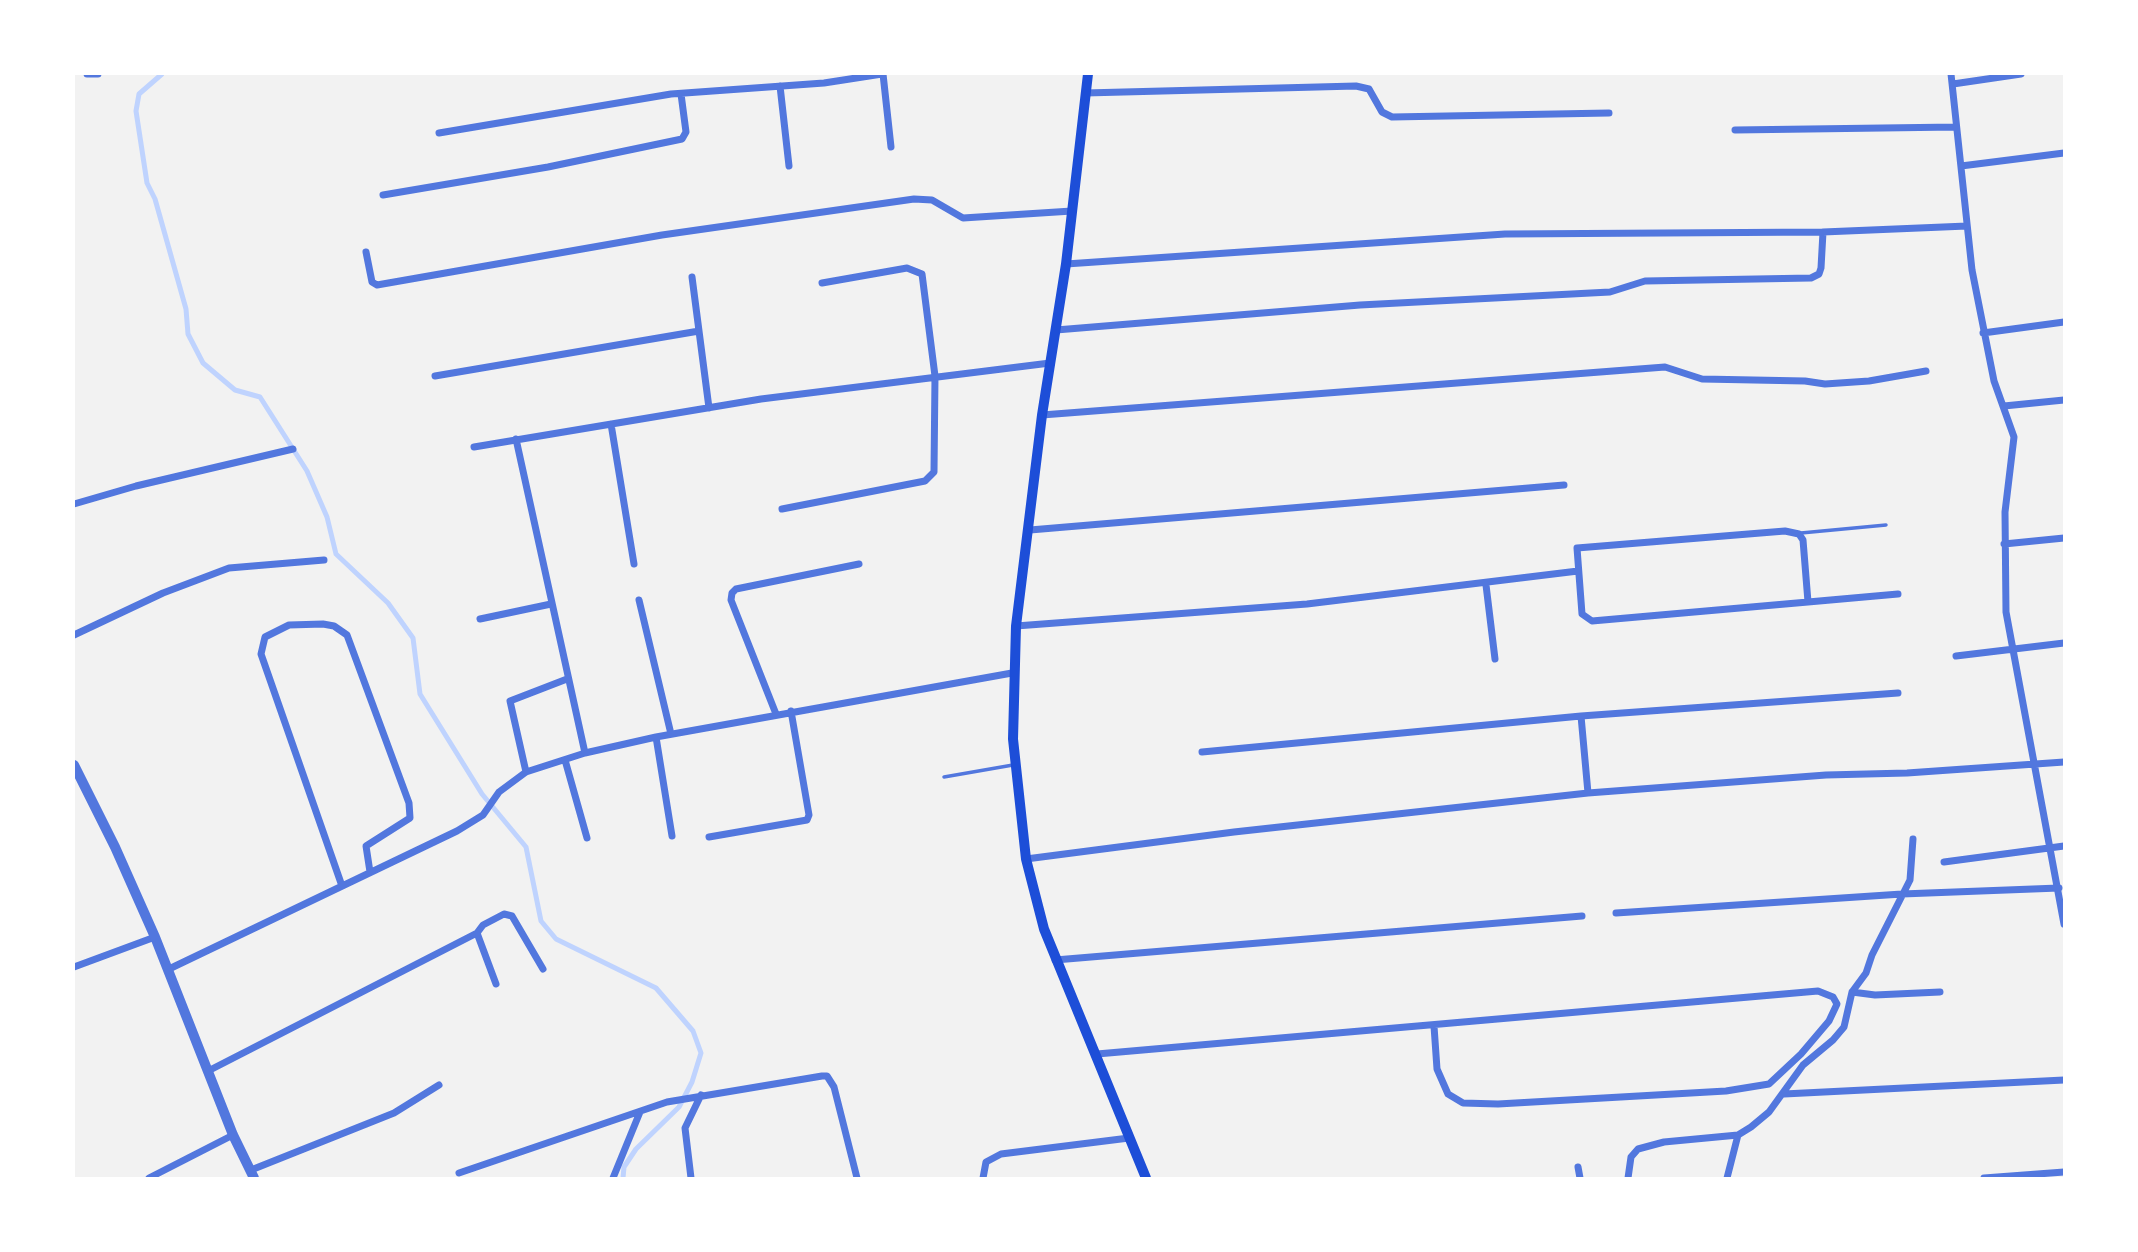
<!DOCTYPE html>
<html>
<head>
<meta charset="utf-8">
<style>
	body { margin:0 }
	#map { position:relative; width:2138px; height:1252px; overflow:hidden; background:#f2f2f2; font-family:"Nunito Sans",sans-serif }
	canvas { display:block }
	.frame { position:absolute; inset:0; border:75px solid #fff; pointer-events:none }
</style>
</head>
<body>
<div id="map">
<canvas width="2138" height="1252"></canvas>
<div class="frame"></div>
</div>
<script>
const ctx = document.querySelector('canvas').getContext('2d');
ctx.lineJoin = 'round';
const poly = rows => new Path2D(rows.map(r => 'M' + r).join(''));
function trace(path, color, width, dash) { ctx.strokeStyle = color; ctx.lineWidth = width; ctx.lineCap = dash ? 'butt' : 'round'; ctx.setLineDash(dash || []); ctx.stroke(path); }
const stream = poly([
	[162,74,139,94,136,111,147,183,155,199,186,309,188,334,203,363,235,390,260,397,307,471,327,517,336,554,388,603,413,638,420,694,482,794,526,847,541,921,556,939,656,988,693,1031,701,1053,692,1082,679,1107,636,1149,624,1167,623,1178]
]);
const service = poly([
	[1801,533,1886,525],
	[944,777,1013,765]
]);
const minor = poly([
	[87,74,98,74],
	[883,74,891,147],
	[1951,74,1972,270,1994,381,2014,437,2005,512,2006,612,2064,924],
	[1953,84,2021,74],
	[780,86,789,166],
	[1085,93,1356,86,1369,89,1382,112,1392,117,1609,113],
	[1735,130,1956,127],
	[439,133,671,94,824,83,882,74],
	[1961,166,2064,153],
	[383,195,548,167,682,139,686,132,681,94],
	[366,252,372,282,377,285,662,235,914,199,932,200,963,218,1072,211],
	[1066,264,1505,234,1823,232,1967,226],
	[692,277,709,408],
	[1056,330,1360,305,1610,292,1645,281,1811,278,1819,274,1821,268,1823,232],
	[1983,333,2064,322],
	[435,376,699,331],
	[2004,406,2064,400],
	[1042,415,1665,367,1702,379,1805,381,1825,384,1869,381,1926,371],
	[611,424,634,564],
	[516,439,585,753],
	[474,447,761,399,1050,363],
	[74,504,136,486,293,449],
	[782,509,925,481,934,472,935,376,922,274,907,268,822,283],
	[1030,530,1564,485],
	[2004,544,2064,538],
	[1486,585,1495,659],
	[639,600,671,734],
	[1808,602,1803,540,1799,534,1785,531,1577,548,1582,614,1592,621,1808,602,1898,594],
	[480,619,551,604],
	[1016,626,1307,604,1578,571],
	[74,635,163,593,229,568,324,560],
	[1956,656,2064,643],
	[776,714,731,600,732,593,736,589,859,564],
	[1581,716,1588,793],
	[656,737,672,836],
	[1202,752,1581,716,1898,693],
	[565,760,587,838],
	[526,772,510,701,567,679],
	[709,837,807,820,809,815,791,711],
	[1026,859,1234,832,1588,793,1826,775,1907,773,2064,762],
	[1944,862,2064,846],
	[342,886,261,654,265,637,289,625,323,624,334,626,347,635,409,803,410,818,366,846,370,872],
	[1616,913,1902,894,2059,888],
	[477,933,496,984],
	[1055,960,1582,916],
	[74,967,155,937],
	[169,969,457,831,483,815,499,792,526,772,585,753,656,737,1012,673],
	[1852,992,1875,995,1940,992],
	[1097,1054,1818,991,1833,997,1837,1004,1829,1021,1801,1054,1769,1084,1726,1091,1498,1104,1463,1103,1448,1094,1437,1069,1434,1026],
	[210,1070,477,933,483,925,504,914,512,916,543,969],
	[1784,1094,2064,1080],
	[1578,1167,1580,1178],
	[251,1170,394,1113,439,1085],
	[459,1173,667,1102,822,1076,827,1076,834,1087,857,1178],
	[149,1178,233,1135],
	[613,1178,640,1112],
	[691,1178,685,1128,701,1095],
	[983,1178,986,1162,1001,1154,1129,1138],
	[1628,1178,1631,1157,1638,1149,1664,1142,1738,1135,1751,1127,1769,1112,1803,1065,1833,1040,1844,1027,1852,992,1866,973,1872,955,1910,880,1913,839],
	[1727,1178,1738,1135],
	[1984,1178,2064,1172]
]);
const tertiary = poly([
	[74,765,115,847,155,937,233,1135,254,1178]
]);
const secondary = poly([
	[1088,74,1066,264,1042,415,1016,626,1013,739,1026,859,1044,929,1146,1178]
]);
trace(stream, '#bfd3fe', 5);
trace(service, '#5277de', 3.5);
trace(minor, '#5277de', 7);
trace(tertiary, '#5277de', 10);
trace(secondary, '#1d4ed8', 10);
</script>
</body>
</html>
